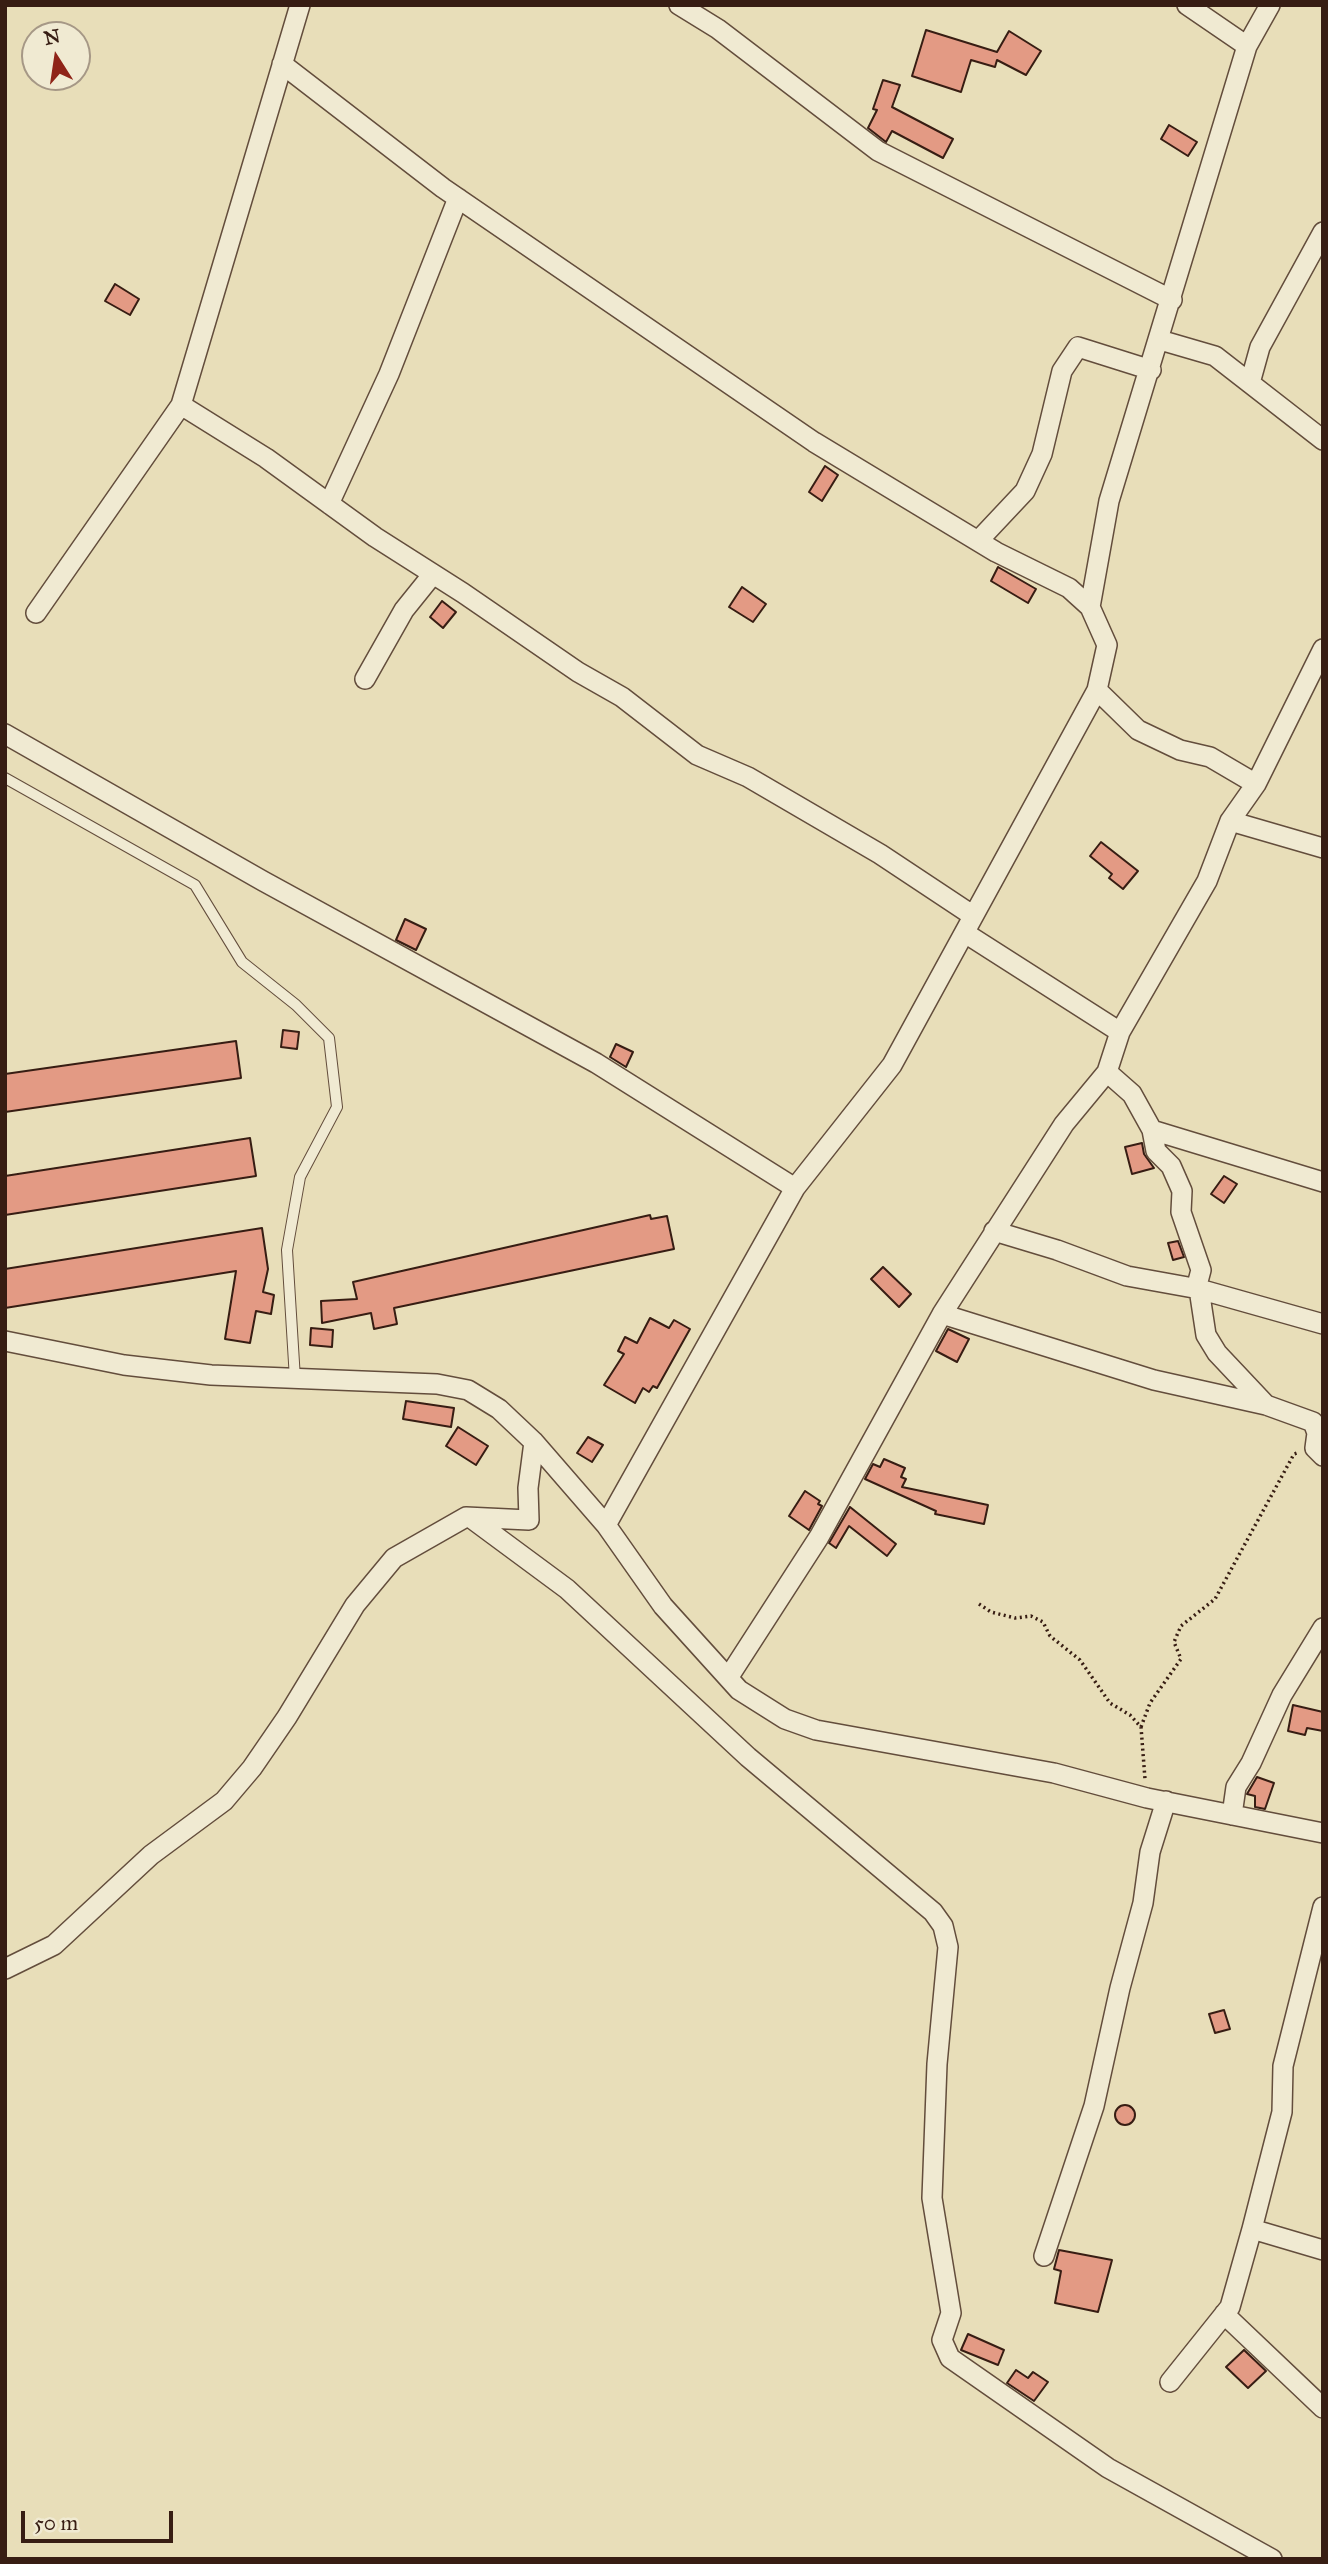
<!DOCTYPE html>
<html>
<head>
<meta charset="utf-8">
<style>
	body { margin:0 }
	#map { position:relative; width:1328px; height:2564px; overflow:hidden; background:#e8deb9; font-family:"IM FELL Great Primer",serif }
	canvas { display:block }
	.frame { position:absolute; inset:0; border:7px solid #371d13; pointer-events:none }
	.north { position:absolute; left:21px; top:21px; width:70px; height:70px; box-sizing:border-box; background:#f0ead2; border:2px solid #a69886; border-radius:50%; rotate:348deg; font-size:19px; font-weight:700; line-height:28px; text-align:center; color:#371d13 }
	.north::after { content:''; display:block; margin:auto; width:24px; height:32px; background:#8f2418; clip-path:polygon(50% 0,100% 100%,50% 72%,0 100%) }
	.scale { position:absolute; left:21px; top:2511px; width:152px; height:32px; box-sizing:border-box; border:4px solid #371d13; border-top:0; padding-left:9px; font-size:21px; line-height:24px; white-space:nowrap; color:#371d13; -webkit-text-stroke:5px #f0ead2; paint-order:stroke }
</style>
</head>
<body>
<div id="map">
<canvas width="1328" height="2564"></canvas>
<div class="frame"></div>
<div class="north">N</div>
<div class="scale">50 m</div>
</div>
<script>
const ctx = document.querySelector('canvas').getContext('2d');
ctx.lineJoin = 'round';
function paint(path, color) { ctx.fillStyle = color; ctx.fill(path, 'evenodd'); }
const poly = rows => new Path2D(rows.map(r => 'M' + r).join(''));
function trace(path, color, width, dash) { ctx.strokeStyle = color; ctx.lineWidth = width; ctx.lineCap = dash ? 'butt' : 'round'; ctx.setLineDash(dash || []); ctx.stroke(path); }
const building = poly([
	[926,30,997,52,1009,31,1041,51,1026,75,997,60,995,67,971,60,961,92,912,76,926,30],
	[883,80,900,85,892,107,953,139,943,158,892,131,886,142,868,128,877,110,873,109,883,80],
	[1169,125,1197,142,1188,156,1161,139,1169,125],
	[115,284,139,299,130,315,105,301,115,284],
	[825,466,838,475,822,501,809,492,825,466],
	[998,567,1036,589,1028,603,991,581,998,567],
	[742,587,766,604,753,622,729,607,742,587],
	[442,601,456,612,443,628,430,617,442,601],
	[1101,842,1138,871,1123,889,1109,878,1112,874,1090,856,1101,842],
	[405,919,426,929,416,950,396,940,405,919],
	[283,1030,299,1032,297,1049,281,1047,283,1030],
	[236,1041,241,1078,5,1112,5,1074,236,1041],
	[616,1044,633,1052,626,1067,610,1057,616,1044],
	[250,1138,256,1176,5,1215,5,1176,250,1138],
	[1142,1143,1144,1154,1154,1168,1132,1174,1125,1147,1142,1143],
	[1224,1176,1237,1184,1224,1203,1211,1194,1224,1176],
	[650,1215,651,1219,667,1216,674,1249,394,1308,397,1324,374,1329,371,1313,322,1323,321,1301,357,1299,353,1282,650,1215],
	[262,1228,268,1269,263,1292,274,1295,271,1314,256,1311,250,1343,225,1339,236,1271,5,1308,5,1269,262,1228],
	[1178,1241,1184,1257,1173,1260,1168,1243,1178,1241],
	[883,1267,911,1294,899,1307,871,1279,883,1267],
	[650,1318,669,1328,674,1320,690,1329,657,1388,653,1386,649,1392,643,1388,635,1403,604,1385,624,1354,618,1351,625,1337,637,1343,650,1318],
	[311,1328,333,1330,332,1347,310,1345,311,1328],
	[948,1329,969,1339,957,1362,936,1351,948,1329],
	[406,1401,454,1408,451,1427,403,1419,406,1401],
	[458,1427,488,1446,476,1465,446,1446,458,1427],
	[588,1437,603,1445,592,1462,577,1453,588,1437],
	[884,1459,905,1468,901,1477,906,1479,902,1487,988,1505,984,1524,935,1514,936,1511,865,1479,873,1464,880,1467,884,1459],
	[805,1491,820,1501,818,1504,822,1506,809,1530,789,1516,805,1491],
	[850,1507,896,1544,887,1556,849,1526,836,1548,829,1543,850,1507],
	[1293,1705,1323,1712,1323,1731,1307,1728,1305,1735,1288,1731,1293,1705],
	[1257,1777,1274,1783,1265,1809,1255,1807,1255,1796,1247,1794,1257,1777],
	[1224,2010,1230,2029,1215,2033,1209,2014,1224,2010],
	'1115 2115a10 10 0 1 1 20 0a10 10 0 1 1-20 0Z',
	[1059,2250,1112,2260,1098,2312,1055,2303,1061,2271,1054,2269,1059,2250],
	[968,2334,1004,2350,998,2365,961,2350,968,2334],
	[1244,2350,1266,2371,1248,2388,1226,2367,1244,2350],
	[1016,2370,1028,2378,1033,2372,1048,2382,1034,2401,1007,2383,1016,2370]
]);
const path = poly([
	[979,1604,991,1612,1015,1618,1031,1616,1043,1622,1050,1636,1080,1660,1110,1703,1130,1715,1141,1727,1145,1779],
	[1141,1727,1150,1703,1181,1659,1174,1642,1181,1626,1215,1599,1294,1454,1297,1453]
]);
const service = poly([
	[5,778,195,885,242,962,296,1005,329,1038,337,1107,300,1177,287,1250,295,1379]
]);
const minor = poly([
	[679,5,718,29,878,151,1172,300],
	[1187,5,1247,46],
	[282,64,443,188,814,442,996,552,1069,588,1090,607,1107,645,1097,690,892,1065,795,1188,606,1525],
	[1160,340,1215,356,1323,440],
	[1250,383,1260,347,1323,232],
	[181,405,266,458,375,537,463,593,578,672,622,697,697,755,748,777,880,854,972,915],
	[329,504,389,374,458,198],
	[978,541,1025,491,1042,454,1062,371,1078,347,1151,370],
	[1090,607,1109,501,1247,46,1270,5],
	[36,613,181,405,300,5],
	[365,679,404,610,433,574],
	[1097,690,1138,730,1180,750,1210,757,1256,784],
	[5,734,263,881,596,1063,795,1188],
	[1230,821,1323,848],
	[965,933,1120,1032],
	[1107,1072,1132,1094,1152,1130,1323,1182],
	[1152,1130,1156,1151,1171,1166,1182,1191,1181,1212,1201,1270,1196,1289],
	[994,1231,1057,1250,1127,1276,1199,1289,1323,1324],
	[1199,1289,1206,1335,1217,1353,1266,1405],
	[942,1314,1154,1380,1266,1405,1313,1422,1317,1433,1315,1448,1323,1456],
	[5,1341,124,1365,211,1375,437,1384,468,1390,499,1409,534,1442,606,1525,663,1606,739,1690,785,1719,816,1730,1054,1773,1147,1798,1323,1833],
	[471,1518,567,1589,748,1757,933,1912,943,1926,948,1947,937,2064,932,2198,951,2313,942,2340,950,2358,1108,2468,1272,2559],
	[728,1678,819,1537,942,1314,1064,1124,1107,1072,1120,1032,1207,881,1230,821,1256,784,1323,649],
	[1232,1815,1236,1787,1251,1763,1282,1695,1323,1628],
	[1323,1907,1283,2066,1282,2112,1252,2229,1323,2250],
	[5,1969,54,1945,151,1855,224,1801,252,1768,287,1717,355,1605,394,1558,466,1517,529,1520,528,1488,534,1442],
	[1044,2256,1094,2106,1120,1988,1143,1903,1150,1852,1166,1801],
	[1224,2314,1323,2408],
	[1170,2382,1230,2307,1252,2229]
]);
paint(building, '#e39a84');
trace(building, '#371d13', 2);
trace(service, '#634d3c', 12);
trace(minor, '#634d3c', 22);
trace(path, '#371d13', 3.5, [2, 3.5]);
trace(service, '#f0ead2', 10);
trace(minor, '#f0ead2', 19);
</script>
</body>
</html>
